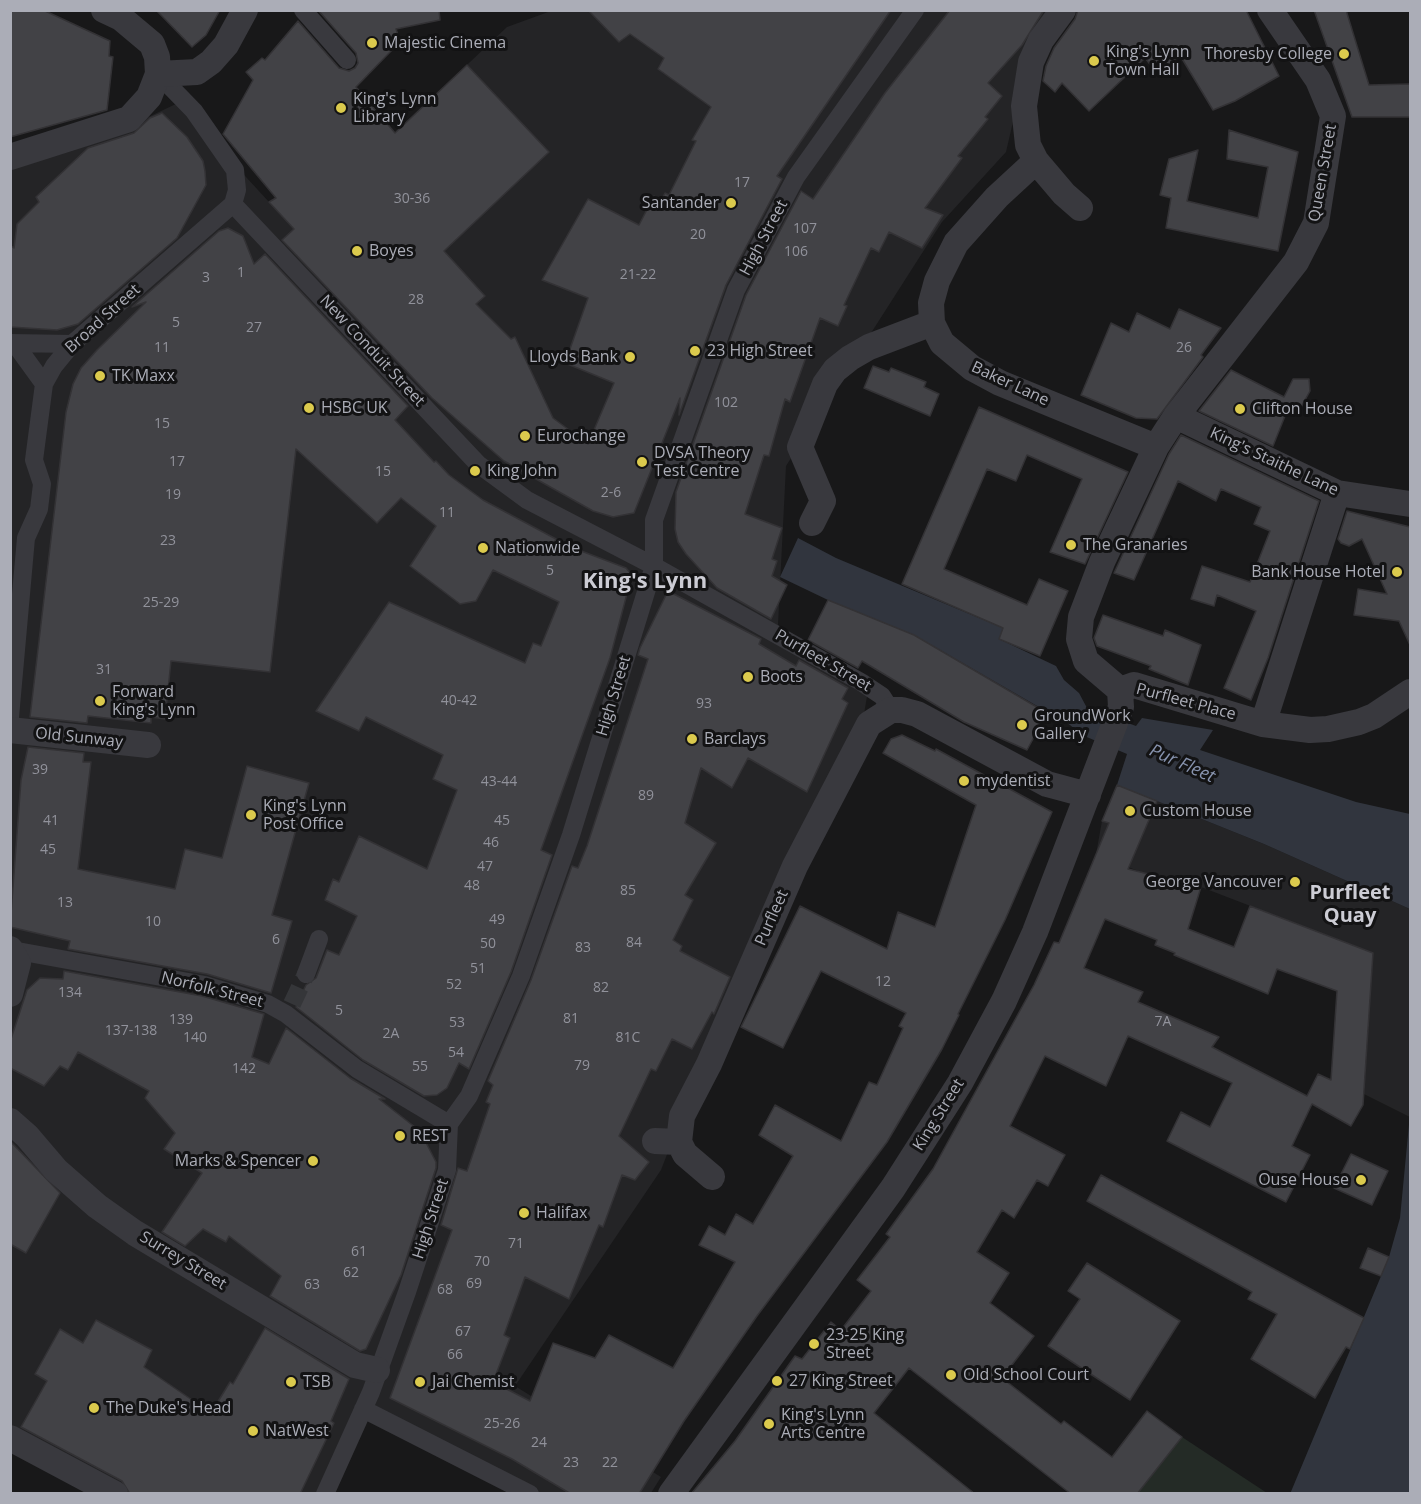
<!DOCTYPE html>
<html>
<head>
<meta charset="utf-8">
<style>
	body { margin:0 }
	#map { position:relative; width:1421px; height:1504px; overflow:hidden; background:#181819; font-family:"Open Sans",sans-serif }
	canvas { display:block }
	.frame { position:absolute; inset:0; border:12px solid #abadb7; pointer-events:none }
</style>
</head>
<body>
<div id="map">
<canvas width="1421" height="1504"></canvas>
<div class="frame"></div>
</div>
<script>
const ctx = document.querySelector('canvas').getContext('2d');
ctx.lineJoin = 'round';
function paint(path, color) { ctx.fillStyle = color; ctx.fill(path, 'evenodd'); }
const poly = rows => new Path2D(rows.map(r => 'M' + r).join(''));
function trace(path, color, width, dash) { ctx.strokeStyle = color; ctx.lineWidth = width; ctx.lineCap = dash ? 'butt' : 'round'; ctx.setLineDash(dash || []); ctx.stroke(path); }
function write(font, color, halo, rows, align = 'center') {
  ctx.font = font + ' "Open Sans",sans-serif'; ctx.lineWidth = 6; ctx.setLineDash([]); ctx.textBaseline = 'middle'; ctx.strokeStyle = halo; ctx.fillStyle = color; for (const [text, x, y, turn = 0] of rows) {
    ctx.save(); ctx.translate(x, y); ctx.rotate((+turn || 0) * Math.PI / 180); ctx.textAlign = isNaN(turn) ? turn : align; if (halo) ctx.strokeText(text, 0, 0); ctx.fillText(text, 0, 0); ctx.restore();
  }
}
const built = poly([
	[551,11,1056,11,1031,44,1006,152,942,222,786,466,778,625,867,696,864,714,707,1051,661,1170,515,1386,661,1477,651,1493,530,1493,364,1409,325,1493,123,1493,11,1428,11,169,106,137,178,103,269,202,357,169,507,27],
	[1157,801,1264,844,1410,909,1410,1117,1364,1094,1373,953,1201,887,1143,873,1096,854,1102,821,1142,836]
]);
const green = poly([
	[1182,1437,1267,1493,1137,1494]
]);
const water = poly([
	[798,538,836,558,1003,628,999,639,1056,666,1064,680,1079,693,1087,708,1136,726,1142,718,1213,730,1200,750,1356,802,1410,814,1410,909,1264,844,1117,785,1127,754,1082,735,1070,725,914,635,828,600,780,577],
	[1410,1114,1410,1493,1290,1494,1389,1257,1400,1218]
]);
const building = poly([
	[10,10,43,10,110,41,109,56,113,57,107,110,10,137,10,10],
	[156,10,220,10,206,35,192,47,156,10],
	[318,10,439,10,440,20,396,29,398,35,391,37,393,49,356,87,395,133,467,65,549,152,444,251,485,296,476,304,511,339,515,337,553,418,588,444,614,383,565,363,588,298,542,280,588,199,639,225,654,196,661,201,665,193,669,195,696,141,692,140,711,107,658,69,664,58,630,34,619,42,588,10,891,10,777,176,782,179,726,285,679,415,680,398,634,513,613,517,593,511,504,461,432,398,282,240,294,229,269,202,276,198,223,134,253,80,246,72,262,58,265,60,298,21,339,68,349,71,355,68,358,63,356,53,318,10],
	[950,10,1044,10,1022,45,988,83,1002,96,985,117,988,119,958,156,962,158,925,208,943,215,922,248,889,232,879,252,871,248,844,305,847,306,838,326,820,318,790,402,785,399,769,456,764,455,745,514,782,528,772,559,777,561,772,576,787,585,771,619,717,588,686,554,678,542,675,529,676,492,746,295,801,191,813,199,885,93,950,10],
	[1078,10,1246,10,1279,76,1235,101,1213,110,1181,57,1157,73,1145,58,1089,111,1062,83,1055,92,1043,81,1046,66,1054,48,1075,19,1078,10],
	[1314,10,1346,10,1369,85,1410,84,1410,117,1352,117,1314,10],
	[162,113,187,137,203,161,205,171,206,185,177,238,78,324,57,330,10,327,10,245,14,248,17,224,39,202,36,197,88,148,134,133,150,118,162,113],
	[1229,130,1298,152,1278,251,1166,228,1171,198,1160,195,1169,159,1198,150,1187,201,1258,218,1268,167,1227,159,1229,130],
	[228,228,243,236,254,264,265,254,408,406,395,420,434,462,436,461,449,475,483,500,556,539,555,541,626,568,632,575,610,658,541,850,552,855,511,972,469,1069,459,1063,447,1088,437,1095,424,1096,363,1060,296,1007,306,985,316,978,327,950,339,955,357,916,325,900,333,879,339,882,359,836,427,869,457,790,433,779,443,755,366,717,359,731,316,711,389,602,525,663,533,643,541,646,559,602,493,570,476,601,460,604,410,566,436,526,401,498,377,523,296,449,270,672,171,661,165,719,151,717,151,723,88,716,87,723,30,717,66,412,73,384,81,368,97,350,146,302,132,307,219,231,228,228],
	[1179,309,1221,328,1201,355,1203,357,1157,419,1136,418,1081,395,1111,323,1129,332,1137,313,1170,329,1179,309],
	[873,366,889,372,891,368,926,382,924,387,939,394,930,416,864,388,873,366],
	[1231,370,1284,397,1293,379,1309,379,1310,391,1299,411,1289,406,1273,446,1199,411,1231,370],
	[979,407,1128,472,1085,564,1050,552,1082,479,1027,455,1016,481,987,469,944,569,1027,605,1039,579,1068,591,1040,656,999,639,1003,628,902,584,979,407],
	[1181,435,1319,501,1268,658,1251,700,1224,688,1256,611,1217,595,1214,606,1191,599,1202,566,1250,582,1270,531,1254,524,1261,507,1221,489,1216,501,1178,481,1134,580,1114,573,1169,454,1181,435],
	[1347,511,1410,527,1410,645,1399,621,1354,615,1358,589,1387,594,1362,539,1349,546,1341,543,1338,539,1347,511],
	[668,591,761,639,759,644,796,666,799,660,848,688,842,699,848,703,807,792,748,758,732,788,701,768,685,823,716,843,685,895,693,900,673,940,682,946,680,951,730,977,714,1014,712,1012,692,1049,672,1039,656,1071,651,1069,619,1136,649,1162,635,1180,622,1175,603,1227,599,1225,569,1299,525,1277,504,1335,510,1338,493,1382,530,1401,553,1343,595,1358,609,1335,673,1368,735,1262,699,1245,709,1226,725,1235,736,1214,753,1224,793,1156,759,1135,775,1105,841,1141,869,1082,877,1085,903,1028,899,1026,906,1013,821,971,783,1048,741,1027,800,906,887,949,898,912,935,927,976,805,883,753,891,739,902,735,935,751,936,749,1052,812,1005,920,958,1014,959,1015,942,1049,887,1142,757,1316,684,1421,639,1494,571,1494,512,1459,390,1398,452,1230,441,1225,458,1168,467,1171,490,1104,486,1102,493,1085,488,1081,531,980,572,866,578,868,587,846,648,659,638,655,640,648,668,591],
	[828,600,914,635,1047,713,1027,750,964,722,862,661,858,668,808,640,828,600],
	[1103,615,1163,636,1165,630,1201,645,1188,685,1149,669,1151,666,1097,646,1094,638,1103,615],
	[28,747,84,753,83,762,91,762,78,869,175,889,185,849,222,858,247,766,309,783,272,915,292,921,271,993,207,974,68,949,70,941,10,927,21,780,28,747],
	[1117,785,1157,801,1128,869,1201,887,1188,929,1234,947,1250,906,1373,953,1363,1105,1351,1126,1312,1104,1292,1146,1310,1155,1286,1202,1167,1141,1181,1112,1210,1127,1232,1083,1128,1036,1106,1086,1045,1056,1010,1126,1065,1155,1048,1186,1037,1180,1014,1218,1002,1210,977,1252,1009,1273,990,1303,1034,1336,1002,1378,1061,1424,1064,1421,1112,1457,1147,1411,1182,1437,1137,1494,1071,1494,909,1368,874,1413,975,1494,691,1494,735,1441,795,1356,802,1359,831,1322,841,1330,871,1291,857,1280,890,1237,886,1234,933,1169,1034,985,1054,942,1059,943,1109,823,1102,821,1117,785],
	[1105,919,1157,940,1155,945,1175,953,1174,955,1268,994,1277,969,1337,991,1331,1080,1318,1074,1307,1096,1212,1047,1219,1037,1138,1002,1143,992,1084,968,1105,919],
	[64,971,202,996,264,1014,252,1057,269,1064,286,1028,350,1078,385,1099,379,1099,420,1131,436,1162,436,1168,401,1275,366,1349,360,1351,270,1296,281,1276,229,1236,226,1242,203,1229,185,1246,162,1232,202,1173,164,1149,175,1133,145,1098,149,1091,78,1052,68,1070,60,1066,44,1086,10,1068,10,1042,27,990,40,978,63,979,64,971],
	[10,1141,60,1193,26,1253,10,1244,10,1141],
	[1351,1154,1388,1171,1372,1205,1334,1188,1351,1154],
	[1101,1175,1364,1318,1350,1349,1346,1347,1315,1398,1251,1359,1277,1314,1248,1299,1252,1292,1087,1201,1101,1175],
	[1368,1248,1389,1257,1381,1276,1360,1268,1368,1248],
	[1087,1263,1180,1321,1130,1400,1048,1346,1080,1299,1068,1291,1087,1263],
	[96,1320,152,1350,144,1367,211,1413,230,1382,233,1384,265,1328,349,1379,331,1421,334,1423,300,1494,130,1494,122,1481,21,1427,47,1381,35,1374,60,1329,83,1343,96,1320]
]);
const pedestrianTunnel = poly([
	[292,1004,306,974]
]);
const pedestrian = poly([
	[303,10,347,60],
	[158,74,194,111,235,170,237,190,233,204,478,464,527,500,654,566,861,682,882,696,891,710],
	[10,343,72,344],
	[15,344,44,384],
	[10,717,26,538,39,509,42,484,34,460,44,384,54,366,72,344,233,204],
	[12,950,205,985,268,1004,286,1014,357,1069,449,1124],
	[306,974,319,939],
	[363,1409,530,1494],
	[325,1494,371,1392,407,1292,447,1170,449,1124,469,1096,521,976,571,835,654,566,654,520,736,290,796,177,915,10]
]);
const minor = poly([
	[1063,10,1041,40,1031,62,1024,106,1026,126,1028,145,1036,161,1064,194,1080,208],
	[158,74,197,72,211,62,226,45,245,10],
	[10,157,129,119,149,97,158,74,157,57,152,44,121,18,104,10],
	[1036,161,997,197,956,243,937,281,931,303,932,323,942,343,972,368,1000,383,1156,447],
	[1176,416,1337,493,1410,504],
	[812,523,823,501,800,447,825,384,835,370,850,358,869,347,932,323],
	[1120,690,1086,661,1079,639,1081,617,1102,562,1156,447,1176,416,1296,262,1316,223,1333,116,1318,80,1270,10],
	[1120,690,1134,685,1263,724,1310,730,1328,729,1359,722,1374,716,1410,692],
	[1263,724,1337,493],
	[10,730,148,745],
	[10,949,18,963,10,994],
	[10,1121,27,1136,56,1170,97,1206,135,1233,355,1365,377,1370],
	[655,1141,679,1142],
	[712,1177,685,1154,679,1142,682,1116,709,1064,795,866,869,724,891,710,902,710,917,714,1047,784,1088,795],
	[10,1438,115,1494],
	[671,1494,893,1188,960,1083,1004,1001,1035,932,1121,707,1120,690]
]);
const markers = [
	[372,43,6,"#dbca4d"],
	[1344,54,6,"#dbca4d"],
	[1094,61,6,"#dbca4d"],
	[341,108,6,"#dbca4d"],
	[731,203,6,"#dbca4d"],
	[357,251,6,"#dbca4d"],
	[695,351,6,"#dbca4d"],
	[630,357,6,"#dbca4d"],
	[100,376,6,"#dbca4d"],
	[309,408,6,"#dbca4d"],
	[1240,409,6,"#dbca4d"],
	[525,436,6,"#dbca4d"],
	[642,462,6,"#dbca4d"],
	[475,471,6,"#dbca4d"],
	[1071,545,6,"#dbca4d"],
	[483,548,6,"#dbca4d"],
	[1397,572,6,"#dbca4d"],
	[748,677,6,"#dbca4d"],
	[100,701,6,"#dbca4d"],
	[1022,725,6,"#dbca4d"],
	[692,739,6,"#dbca4d"],
	[964,781,6,"#dbca4d"],
	[1130,811,6,"#dbca4d"],
	[251,815,6,"#dbca4d"],
	[1295,882,6,"#dbca4d"],
	[400,1136,6,"#dbca4d"],
	[313,1161,6,"#dbca4d"],
	[1361,1180,6,"#dbca4d"],
	[524,1213,6,"#dbca4d"],
	[814,1344,6,"#dbca4d"],
	[951,1375,6,"#dbca4d"],
	[777,1381,6,"#dbca4d"],
	[291,1382,6,"#dbca4d"],
	[420,1382,6,"#dbca4d"],
	[94,1408,6,"#dbca4d"],
	[769,1424,6,"#dbca4d"],
	[253,1431,6,"#dbca4d"]
];
const numberNames = [
	["17",742,183],
	["30-36",412,199],
	["107",805,229],
	["20",698,235],
	["106",796,252],
	["1",241,273],
	["21-22",638,275],
	["3",206,278],
	["28",416,300],
	["5",176,323],
	["27",254,328],
	["11",162,348],
	["26",1184,348],
	["102",726,403],
	["15",162,424],
	["17",177,462],
	["15",383,472],
	["2-6",611,493],
	["19",173,495],
	["11",447,513],
	["23",168,541],
	["5",550,571],
	["25-29",161,603],
	["31",104,670],
	["40-42",459,701],
	["93",704,704],
	["39",40,770],
	["43-44",499,782],
	["89",646,796],
	["41",51,821],
	["45",502,821],
	["46",491,843],
	["45",48,850],
	["47",485,867],
	["48",472,886],
	["85",628,891],
	["13",65,903],
	["49",497,920],
	["10",153,922],
	["6",276,940],
	["84",634,943],
	["50",488,944],
	["83",583,948],
	["51",478,969],
	["12",883,982],
	["52",454,985],
	["82",601,988],
	["134",70,993],
	["5",339,1011],
	["81",571,1019],
	["139",181,1020],
	["7A",1163,1022],
	["53",457,1023],
	["137-138",131,1031],
	["2A",391,1034],
	["140",195,1038],
	["81C",628,1038],
	["54",456,1053],
	["79",582,1066],
	["55",420,1067],
	["142",244,1069],
	["71",516,1244],
	["61",359,1252],
	["70",482,1262],
	["62",351,1273],
	["69",474,1284],
	["63",312,1285],
	["68",445,1290],
	["67",463,1332],
	["66",455,1355],
	["25-26",502,1424],
	["24",539,1443],
	["23",571,1463],
	["22",610,1463]
];
const poiNames = [
	["Majestic Cinema",384,43],
	["King's Lynn",1106,52],
	["Town Hall",1106,70],
	["Thoresby College",1332,54,"right"],
	["King's Lynn",353,99],
	["Library",353,117],
	["Santander",719,203,"right"],
	["Boyes",369,251],
	["23 High Street",707,351],
	["Lloyds Bank",618,357,"right"],
	["TK Maxx",112,376],
	["HSBC UK",321,408],
	["Clifton House",1252,409],
	["Eurochange",537,436],
	["DVSA Theory",654,453],
	["Test Centre",654,471],
	["King John",487,471],
	["The Granaries",1083,545],
	["Nationwide",495,548],
	["Bank House Hotel",1385,572,"right"],
	["Boots",760,677],
	["Forward",112,692],
	["King's Lynn",112,710],
	["GroundWork",1034,716],
	["Gallery",1034,734],
	["Barclays",704,739],
	["mydentist",976,781],
	["King's Lynn",263,806],
	["Post Office",263,824],
	["Custom House",1142,811],
	["George Vancouver",1283,882,"right"],
	["REST",412,1136],
	["Marks & Spencer",301,1161,"right"],
	["Ouse House",1349,1180,"right"],
	["Halifax",536,1213],
	["23-25 King",826,1335],
	["Street",826,1353],
	["Old School Court",963,1375],
	["27 King Street",789,1381],
	["TSB",303,1382],
	["Jai Chemist",432,1382],
	["The Duke's Head",106,1408],
	["King's Lynn",781,1415],
	["Arts Centre",781,1433],
	["NatWest",265,1431]
];
const streetNames = [
	["Queen Street",1323,173,-80],
	["High Street",764,238,-62],
	["Broad Street",103,319,-42],
	["New Conduit Street",372,351,47],
	["Baker Lane",1010,384,25],
	["King's Staithe Lane",1274,462,25],
	["Purfleet Street",823,661,30],
	["High Street",614,696,-73],
	["Purfleet Place",1186,702,15],
	["Old Sunway",79,738,6],
	["Purfleet",772,918,-66],
	["Norfolk Street",212,990,14],
	["King Street",939,1115,-58],
	["High Street",431,1219,-72],
	["Surrey Street",183,1261,31]
];
const waterNames = [
	["Pur Fleet",1182,764,24]
];
const quarterNames = [
	["Purfleet",1350,893],
	["Quay",1350,916]
];
const districtNames = [
	["King's Lynn",645,582]
];
paint(built, '#242426');
paint(green, '#242b26');
paint(water, '#31353e');
paint(building, '#424246');
trace(building, '#333235', 1.5);
trace(pedestrianTunnel, '#353639', 18, [18, 9]);
trace(pedestrian, '#39393e', 18);
trace(minor, '#39393e', 26);
for (const [x, y, r, color] of markers) { const dot = new Path2D(); dot.arc(x, y, r, 0, 2 * Math.PI); ctx.fillStyle = color; ctx.fill(dot); trace(dot, '#131314', 2); }
write('14px', '#91929b', null, numberNames);
write('16px', '#abadb7', '#131314', poiNames, 'left');
write('16px', '#abadb7', '#131314', streetNames);
write('italic 18px', '#8793ae', '#131314', waterNames);
write('bold 20px', '#ccccd4', '#131314', quarterNames);
write('bold 22px', '#ccccd4', '#131314', districtNames);
</script>
</body>
</html>
